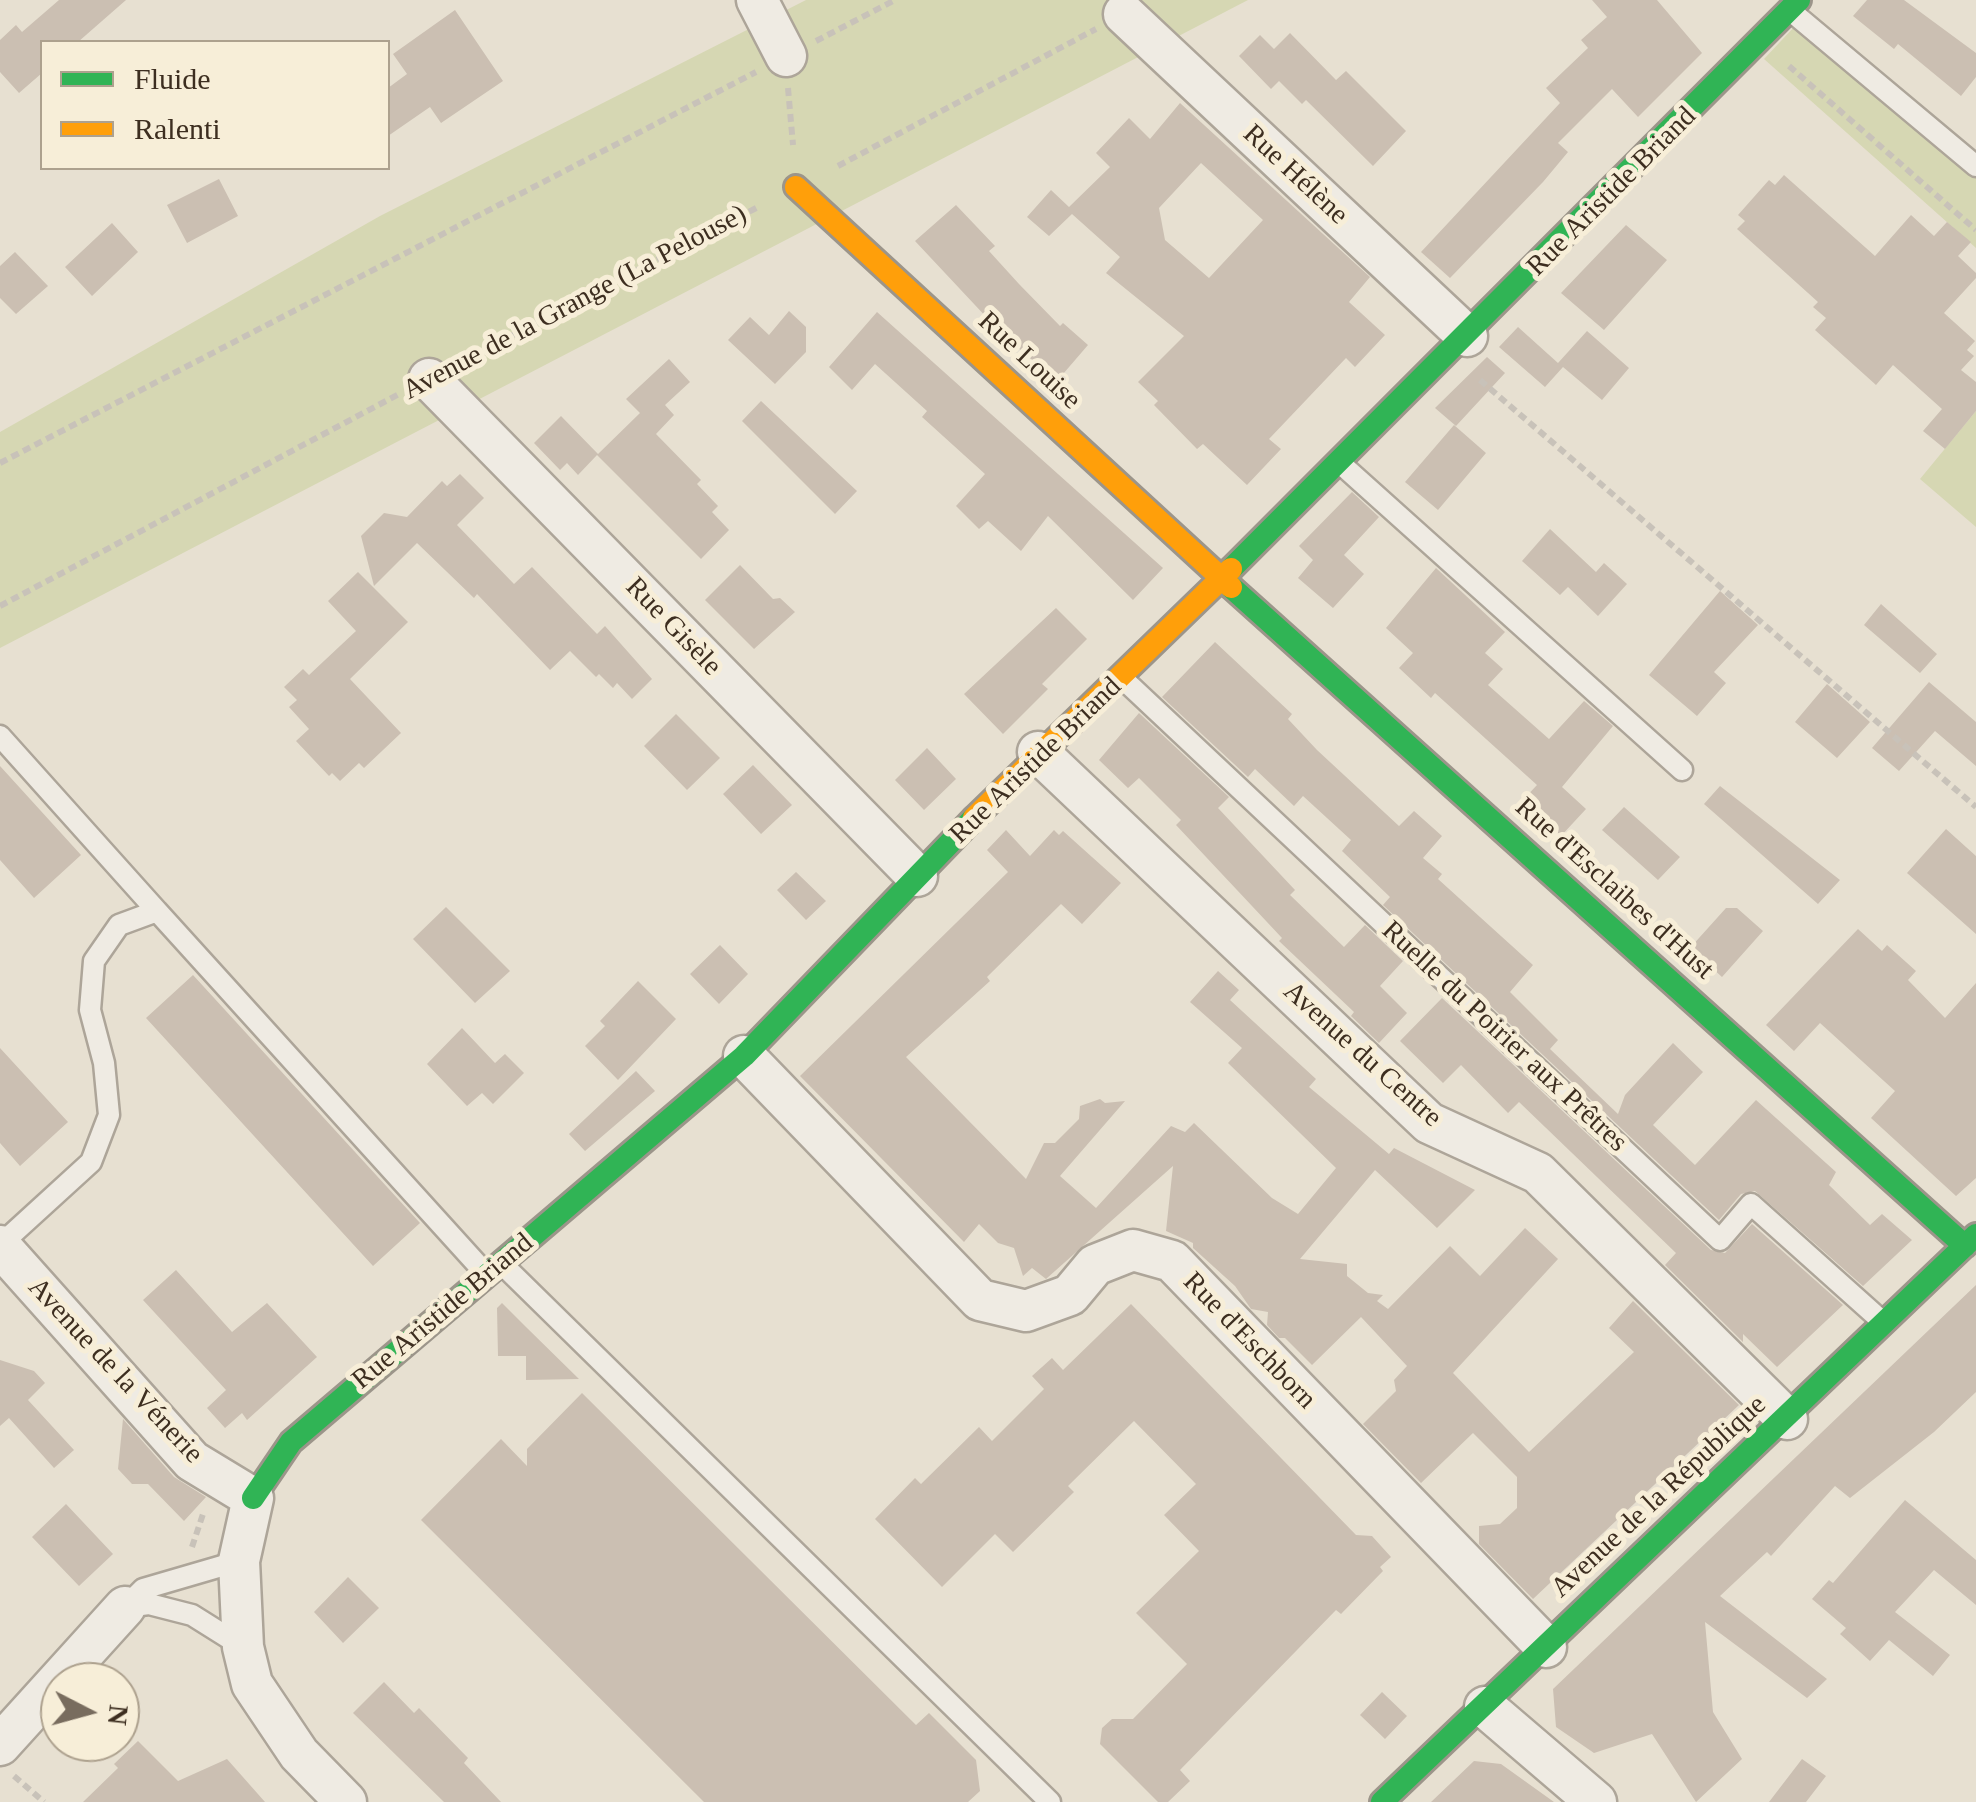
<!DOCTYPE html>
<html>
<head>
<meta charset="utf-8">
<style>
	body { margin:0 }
	#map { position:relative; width:1976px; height:1802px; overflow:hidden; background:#e7e0d1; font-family:"Times New Roman",serif }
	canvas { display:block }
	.legend { position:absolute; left:40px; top:40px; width:350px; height:130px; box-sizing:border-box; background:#f7eed8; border:2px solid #ada18e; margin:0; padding:12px 18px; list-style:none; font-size:30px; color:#3d2e20 }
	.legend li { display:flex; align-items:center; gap:20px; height:50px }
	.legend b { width:50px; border:2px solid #ada18e }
	.north { position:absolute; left:40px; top:1662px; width:100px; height:100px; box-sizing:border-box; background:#f7eed8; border:2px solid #ada18e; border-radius:50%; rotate:96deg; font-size:28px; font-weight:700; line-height:40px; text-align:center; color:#3d2e20 }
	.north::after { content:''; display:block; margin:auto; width:35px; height:45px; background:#786c5e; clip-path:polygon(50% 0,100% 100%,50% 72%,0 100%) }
</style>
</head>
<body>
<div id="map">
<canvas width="1976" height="1802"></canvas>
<ul class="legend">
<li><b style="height:12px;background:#30b455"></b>Fluide</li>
<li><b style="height:12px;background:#ff9f0a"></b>Ralenti</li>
</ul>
<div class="north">N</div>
</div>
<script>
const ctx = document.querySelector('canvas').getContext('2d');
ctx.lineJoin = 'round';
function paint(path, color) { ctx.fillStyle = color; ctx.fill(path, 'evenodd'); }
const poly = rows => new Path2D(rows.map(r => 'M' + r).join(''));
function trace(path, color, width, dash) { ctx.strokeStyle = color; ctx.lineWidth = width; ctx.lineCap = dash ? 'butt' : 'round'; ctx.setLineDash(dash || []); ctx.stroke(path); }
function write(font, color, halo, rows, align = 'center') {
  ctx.font = font + ' "Times New Roman",serif'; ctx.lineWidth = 10; ctx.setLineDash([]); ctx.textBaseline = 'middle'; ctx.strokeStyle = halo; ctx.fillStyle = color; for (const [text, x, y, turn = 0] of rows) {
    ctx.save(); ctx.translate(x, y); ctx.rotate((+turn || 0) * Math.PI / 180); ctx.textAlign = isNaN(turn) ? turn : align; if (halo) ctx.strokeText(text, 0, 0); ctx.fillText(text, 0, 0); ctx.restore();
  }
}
const green = poly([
	[806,0,1248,0,0,648,0,432,380,216],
	[1796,25,1976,173,1976,248,1764,59],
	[1976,411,1976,527,1920,479]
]);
const building = poly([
	[59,0,126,0,78,42,42,42,42,73,19,93,0,72,0,40,16,25,22,32],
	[1592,0,1657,0,1702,53,1638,117,1612,89,1558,143,1568,152,1543,182,1450,278,1421,252,1560,103,1546,88,1588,48,1581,40,1607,17],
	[1867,0,1904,0,1976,53,1976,77,1961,96,1898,44,1894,49,1853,16],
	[455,10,503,81,441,123,430,107,388,136,388,88,407,74,393,54],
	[1290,33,1336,80,1346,71,1406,131,1373,166,1306,100,1302,104,1279,81,1271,89,1239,56,1260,35,1274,49],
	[1180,103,1370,277,1349,302,1385,335,1355,367,1346,358,1269,439,1281,449,1247,485,1203,444,1197,449,1154,405,1158,401,1138,382,1184,336,1106,273,1120,257,1072,214,1049,236,1027,217,1051,190,1069,207,1110,167,1096,153,1129,118,1150,139],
	[1201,163,1263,220,1209,278,1165,240,1159,208],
	[1784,175,1875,256,1911,215,1934,236,1947,222,1971,242,1958,256,1976,273,1976,278,1944,313,1975,341,1967,350,1974,356,1961,370,1976,382,1976,411,1945,449,1923,431,1942,409,1893,365,1876,385,1815,330,1826,318,1813,307,1818,302,1737,229,1745,221,1738,215,1769,180,1775,185],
	[219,179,238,216,187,243,167,205],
	[956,205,995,246,989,251,1019,284,1060,326,1063,323,1088,345,1057,381,1004,336,915,241],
	[112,223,138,252,92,296,65,267],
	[1626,225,1667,260,1604,330,1561,293],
	[15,252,48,286,16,314,0,298,0,266],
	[789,311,806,327,806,352,775,384,728,340,750,317,769,335],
	[877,312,1163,568,1133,600,1048,516,1021,551,988,521,979,529,956,506,985,474,922,417,927,411,875,364,852,390,829,367],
	[1518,327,1558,363,1587,331,1629,368,1602,400,1563,367,1545,387,1499,347],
	[1487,357,1505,373,1456,426,1435,408],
	[669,359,690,382,665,405,674,415,656,434,701,480,697,484,718,506,712,512,729,530,701,559,597,455,578,475,567,463,560,470,534,443,561,416,598,454,640,413,626,399],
	[761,401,857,491,835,514,742,421],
	[1454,425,1486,453,1438,510,1405,482],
	[460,474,484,498,457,525,514,584,532,567,597,634,605,626,652,679,632,699,617,683,613,688,599,674,596,677,570,651,550,670,477,594,474,598,417,543,374,586,361,536,384,513,407,517,442,481,447,486],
	[1352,492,1379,517,1344,555,1364,574,1333,608,1298,578,1313,560,1299,546],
	[1550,529,1596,572,1604,563,1627,584,1598,616,1568,587,1560,595,1522,561],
	[740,565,773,599,780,598,795,612,754,649,705,600],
	[1436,568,1505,632,1485,653,1503,669,1488,685,1549,739,1584,701,1613,726,1562,787,1586,809,1561,836,1522,801,1537,785,1435,693,1431,698,1399,668,1413,653,1386,628],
	[358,572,408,622,350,679,401,733,364,768,359,763,340,781,332,773,329,776,296,741,309,729,289,707,297,700,284,687,303,669,309,675,356,631,328,601],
	[1720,591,1758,625,1714,672,1726,683,1697,716,1649,675],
	[1881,604,1937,654,1920,673,1864,625],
	[1056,608,1087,639,1042,684,1048,689,1003,734,964,694],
	[1215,642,1292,714,1288,719,1317,750,1399,826,1414,811,1442,836,1423,858,1442,874,1438,879,1533,965,1510,992,1558,1040,1550,1049,1618,1114,1625,1095,1673,1043,1703,1072,1653,1125,1695,1165,1756,1100,1836,1172,1829,1185,1870,1225,1882,1214,1912,1240,1863,1286,1755,1191,1741,1194,1719,1220,1383,905,1390,897,1342,851,1351,840,1303,796,1294,806,1255,769,1248,777,1162,697],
	[1929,682,1976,722,1976,766,1935,731,1899,771,1872,748],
	[1827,684,1870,722,1837,758,1795,722],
	[1139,713,1229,797,1218,808,1295,890,1290,895,1344,947,1365,925,1403,961,1380,986,1407,1013,1379,1043,1351,1016,1354,1012,1279,941,1282,938,1176,825,1181,820,1139,778,1128,788,1099,760],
	[676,714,720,758,687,790,644,746],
	[927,748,956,779,924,810,895,780],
	[753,765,792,805,761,834,723,794],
	[0,766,81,855,34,898,0,860],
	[1720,786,1840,880,1818,904,1704,804],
	[1624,807,1680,857,1658,880,1602,830],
	[1946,829,1976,856,1976,934,1907,873],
	[1006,830,1030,856,1054,830,1059,835,1063,831,1121,883,1082,924,1061,904,987,977,990,981,906,1057,1026,1179,1044,1143,1055,1143,1079,1119,1080,1106,1100,1099,1105,1103,1125,1101,1060,1176,1096,1208,1171,1126,1185,1132,1194,1123,1272,1198,1298,1214,1336,1168,1228,1063,1242,1048,1190,1002,1218,971,1239,990,1230,1000,1316,1079,1309,1087,1389,1154,1394,1148,1475,1190,1437,1228,1375,1170,1300,1259,1347,1264,1347,1276,1368,1293,1383,1295,1377,1301,1388,1309,1450,1246,1480,1276,1525,1228,1558,1259,1453,1373,1529,1452,1634,1352,1609,1328,1633,1301,1739,1405,1533,1599,1479,1544,1479,1526,1500,1524,1517,1508,1517,1477,1473,1433,1421,1483,1363,1424,1396,1391,1394,1380,1407,1366,1361,1317,1312,1365,1285,1338,1279,1338,1267,1325,1268,1312,1251,1309,1235,1286,1193,1248,1193,1243,1166,1231,1173,1166,1046,1279,1032,1268,1023,1276,1014,1248,998,1243,979,1224,964,1242,800,1076,1008,872,987,850],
	[796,872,826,901,806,920,777,890],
	[446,907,510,971,475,1003,413,939],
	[1726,908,1737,908,1763,931,1722,977,1690,948],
	[1858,929,1882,951,1887,945,1916,971,1908,980,1945,1018,1976,983,1976,1178,1956,1196,1871,1118,1895,1091,1820,1023,1794,1051,1766,1025],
	[720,945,748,974,719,1004,690,974],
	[193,975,420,1223,373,1266,146,1018],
	[638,981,676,1019,618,1080,585,1046,605,1026,600,1021],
	[1442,998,1711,1250,1725,1253,1752,1224,1843,1305,1777,1367,1743,1334,1743,1342,1665,1265,1676,1253,1519,1102,1508,1113,1461,1065,1443,1083,1400,1041],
	[462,1028,495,1063,505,1054,524,1073,493,1104,482,1093,467,1106,427,1064],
	[0,1048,68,1122,20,1166,0,1143],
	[636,1071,655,1091,585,1151,569,1134],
	[176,1270,232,1332,267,1303,317,1357,247,1420,242,1413,225,1428,207,1408,226,1390,143,1300],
	[1976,1285,1976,1392,1934,1432,1850,1498,1835,1486,1771,1556,1767,1552,1720,1596,1827,1679,1807,1698,1705,1622,1713,1712,1742,1759,1696,1802,1652,1734,1594,1753,1556,1727,1553,1689],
	[502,1303,526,1327,579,1379,526,1380,526,1356,498,1356,497,1308],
	[1131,1304,1356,1535,1372,1536,1391,1557,1380,1567,1383,1571,1341,1614,1336,1610,1180,1770,1190,1781,1168,1802,1158,1802,1100,1744,1102,1728,1112,1719,1133,1719,1187,1664,1136,1613,1199,1551,1164,1515,1196,1484,1134,1421,1068,1486,1074,1492,1013,1552,995,1534,942,1587,875,1519,915,1478,921,1484,979,1427,992,1441,1044,1389,1032,1376,1052,1358,1063,1370],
	[0,1360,34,1371,45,1383,28,1400,74,1450,54,1468,9,1418,0,1426],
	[582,1393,916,1725,929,1713,976,1760,980,1791,968,1802,704,1802,421,1520,501,1439,527,1466,527,1449],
	[123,1419,174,1477,206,1497,184,1521,148,1484,132,1484,118,1469],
	[1905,1500,1976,1560,1976,1605,1934,1570,1895,1612,1950,1655,1933,1676,1889,1640,1870,1661,1840,1634,1846,1628,1812,1599,1829,1580,1833,1583],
	[66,1504,113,1554,79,1586,32,1537],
	[348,1577,379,1608,343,1643,314,1612],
	[384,1682,414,1713,419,1708,468,1758,464,1763,501,1802,444,1802,353,1713],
	[1382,1692,1407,1716,1385,1739,1360,1715],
	[138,1741,178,1781,227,1759,265,1802,83,1802,118,1768,114,1764],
	[1802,1759,1826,1776,1806,1802,1769,1802],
	[1474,1761,1501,1764,1554,1802,1431,1802]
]);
const path = poly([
	[816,41,895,0],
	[1789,66,1976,230],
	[788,88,793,145],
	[838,166,1096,29],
	[461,362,760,206],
	[1480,380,1976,807],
	[0,463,756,72],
	[0,606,401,393],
	[192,1547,204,1511],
	[14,1776,44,1802]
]);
const lane = poly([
	[1792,12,1976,166],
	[1341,464,1682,770],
	[1122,678,1720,1240,1751,1204,1884,1323],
	[0,736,157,911],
	[0,1245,91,1162,109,1115,104,1063,90,1010,94,961,119,925,157,911,486,1274],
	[502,1264,1050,1802],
	[125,1607,149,1604,192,1615,243,1647],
	[125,1607,143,1589,239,1561]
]);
const street = poly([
	[757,0,786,56],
	[1124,14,1467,336],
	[429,379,917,876],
	[1038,752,1429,1123,1538,1173,1787,1419],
	[744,1056,980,1300,1026,1311,1070,1295,1095,1265,1133,1250,1172,1261,1546,1647],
	[0,1246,192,1461,253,1498,239,1561,243,1647,252,1684,299,1754,346,1802],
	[1485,1707,1596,1802],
	[0,1745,125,1607]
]);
const fast = poly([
	[1231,569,1799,0],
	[1231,587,1965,1246],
	[253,1498,291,1442,744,1056,974,818],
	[1382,1802,1976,1235]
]);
const slow = poly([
	[796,187,1231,587],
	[974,818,1231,569]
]);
const streetNames = [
	["Rue Hélène",1295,175,43],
	["Rue Aristide Briand",1612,192,-45],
	["Avenue de la Grange (La Pelouse)",575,303,-28],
	["Rue Louise",1029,361,43],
	["Rue Gisèle",673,627,46],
	["Rue Aristide Briand",1036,761,-44],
	["Rue d'Esclaibes d'Hust",1614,889,42],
	["Ruelle du Poirier aux Prêtres",1504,1037,43],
	["Avenue du Centre",1362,1055,42],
	["Rue Aristide Briand",443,1312,-40],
	["Rue d'Eschborn",1249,1341,46],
	["Avenue de la Vénerie",115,1371,47],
	["Avenue de la République",1659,1497,-43]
];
paint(green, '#d6d7b3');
paint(building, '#cbbfb2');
trace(lane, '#ada599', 25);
trace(street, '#ada599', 45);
trace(fast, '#9c958a', 28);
trace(slow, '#9c958a', 28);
trace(path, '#c8c2b9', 6, [8, 5]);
trace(lane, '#efebe3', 20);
trace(street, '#efebe3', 40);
trace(fast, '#30b455', 22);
trace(slow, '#ff9f0a', 22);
write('28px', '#3d2e20', '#f7eed8', streetNames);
</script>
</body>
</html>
